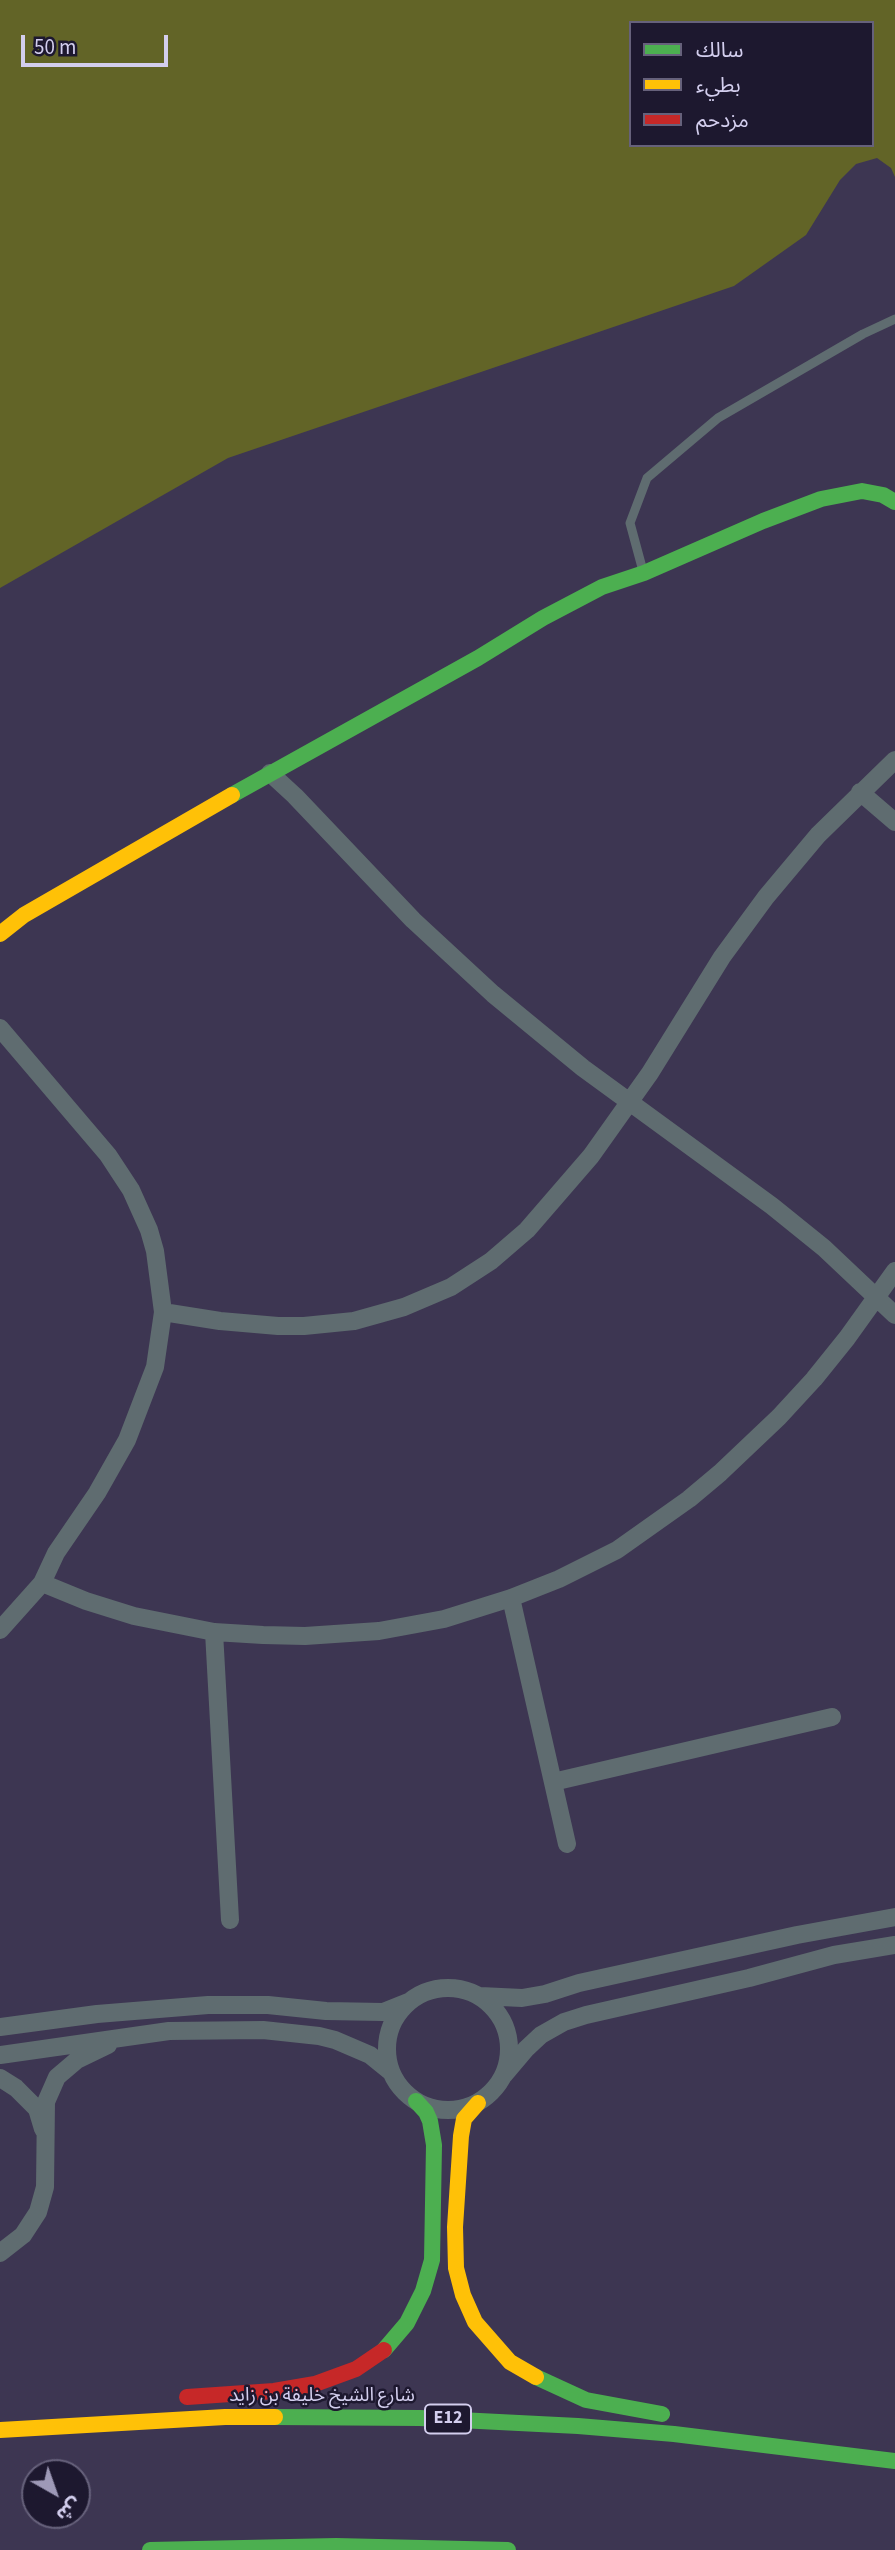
<!DOCTYPE html>
<html>
<head>
<meta charset="utf-8">
<style>
	body { margin:0 }
	#map { position:relative; width:895px; height:2550px; overflow:hidden; background:#3d3652; font-family:"Source Sans 3","Noto Sans Arabic",sans-serif }
	canvas { display:block }
	.legend { position:absolute; left:629px; top:21px; width:245px; height:126px; box-sizing:border-box; background:#1d182f; border:2px solid #66617b; margin:0; padding:9px 12px; list-style:none; font-size:21px; color:#d3ceee }
	.legend li { display:flex; align-items:center; gap:14px; height:35px }
	.legend b { width:35px; border:2px solid #66617b }
	.north { position:absolute; left:21px; top:2459px; width:70px; height:70px; box-sizing:border-box; background:#1d182f; border:2px solid #66617b; border-radius:50%; rotate:140deg; font-size:19px; font-weight:700; line-height:28px; text-align:center; color:#d3ceee }
	.north::after { content:''; display:block; margin:auto; width:24px; height:32px; background:#9e99b7; clip-path:polygon(50% 0,100% 100%,50% 72%,0 100%) }
	.scale { position:absolute; left:21px; top:35px; width:147px; height:32px; box-sizing:border-box; border:4px solid #d3ceee; border-top:0; padding-left:9px; font-size:21px; line-height:24px; white-space:nowrap; color:#d3ceee; -webkit-text-stroke:5px #1d182f; paint-order:stroke }
</style>
</head>
<body>
<div id="map">
<canvas width="895" height="2550"></canvas>
<ul class="legend">
<li><b style="height:9px;background:#4caf50"></b>سالك</li>
<li><b style="height:9px;background:#ffc107"></b>بطيء</li>
<li><b style="height:9px;background:#c62828"></b>مزدحم</li>
</ul>
<div class="north">ش</div>
<div class="scale">50 m</div>
</div>
<script>
const ctx = document.querySelector('canvas').getContext('2d');
ctx.lineJoin = 'round';
function paint(path, color) { ctx.fillStyle = color; ctx.fill(path, 'evenodd'); }
const poly = rows => new Path2D(rows.map(r => 'M' + r).join(''));
function trace(path, color, width, dash) { ctx.strokeStyle = color; ctx.lineWidth = width; ctx.lineCap = dash ? 'butt' : 'round'; ctx.setLineDash(dash || []); ctx.stroke(path); }
function write(font, color, halo, rows, align = 'center') {
  ctx.font = font + ' "Source Sans 3","Noto Sans Arabic",sans-serif'; ctx.lineWidth = 5; ctx.setLineDash([]); ctx.textBaseline = 'middle'; ctx.strokeStyle = halo; ctx.fillStyle = color; for (const [text, x, y, turn = 0] of rows) {
    ctx.save(); ctx.translate(x, y); ctx.rotate((+turn || 0) * Math.PI / 180); ctx.textAlign = isNaN(turn) ? turn : align; if (halo) ctx.strokeText(text, 0, 0); ctx.fillText(text, 0, 0); ctx.restore();
  }
}
const water = poly([
	[0,0,895,0,895,177,891,168,877,158,856,164,840,180,806,235,734,286,228,458,0,588],
	[631,23,872,23,872,145,631,145]
]);
const lane = poly([
	[643,571,630,523,647,478,718,418,863,334,895,319]
]);
const street = poly([
	[270,773,295,796,413,920,493,994,583,1068,772,1206,824,1248,895,1315],
	[860,792,895,822],
	[0,1028,108,1155,131,1190,149,1230,155,1251,163,1312,155,1367,127,1440,97,1493,56,1553,42,1583,0,1630],
	[163,1312,220,1321,278,1326,304,1326,354,1321,404,1307,451,1287,491,1261,527,1230,591,1156,650,1073,722,957,766,897,818,835,895,760],
	[42,1583,86,1601,134,1616,214,1632,263,1635,305,1636,379,1631,444,1619,511,1598,559,1579,617,1550,689,1499,720,1473,779,1417,814,1379,847,1338,895,1271],
	[511,1598,567,1844],
	[214,1632,230,1920],
	[553,1782,832,1717],
	'387 2049a61 61 0 1 1 122 0a61 61 0 1 1-122 0Z',
	[480,1996,522,1998,545,1994,579,1983,797,1935,895,1917],
	[0,2027,97,2014,208,2005,268,2005,326,2011,383,2012,408,2002],
	[0,2055,169,2031,263,2030,319,2036,335,2040,370,2055,391,2072],
	[504,2075,526,2049,541,2035,564,2022,586,2015,749,1978,834,1955,895,1945],
	[0,2078,16,2088,37,2109,43,2129],
	[0,2253,23,2235,38,2212,45,2187,46,2102,57,2077,77,2060,108,2045]
]);
const fast = poly([
	[232,795,478,658,543,618,602,587,644,573,763,521,821,499,862,491,883,495,895,502],
	[384,2350,407,2323,423,2291,432,2260,434,2145,430,2121,426,2112,416,2101],
	[536,2377,586,2400,662,2414],
	[275,2417,420,2418,578,2426,674,2434,895,2461],
	[150,2550,336,2546,508,2550]
]);
const slow = poly([
	[0,934,24,915,232,795],
	[478,2103,464,2119,461,2136,455,2227,456,2268,463,2295,475,2322,510,2362,536,2377],
	[0,2430,225,2417,275,2417]
]);
const jam = poly([
	[187,2397,274,2391,315,2384,356,2369,384,2350]
]);
const shields = [
	[448,2419,46]
];
const shieldNames = [
	["E12",448,2419]
];
const streetNames = [
	["شارع الشيخ خليفة بن زايد",322,2397]
];
paint(water, '#626427');
trace(lane, '#5f6c70', 9);
trace(street, '#5f6c70', 18);
trace(fast, '#4caf50', 16);
trace(slow, '#ffc107', 16);
trace(jam, '#c62828', 16);
for (const [x, y, w] of shields) { const box = new Path2D(); box.roundRect(x - w / 2, y - 14.5, w, 29, 5); ctx.fillStyle = '#1d182f'; ctx.fill(box); trace(box, '#d3ceee', 2); }
write('bold 18px', '#d3ceee', null, shieldNames);
write('19px', '#d3ceee', '#1d182f', streetNames);
</script>
</body>
</html>
